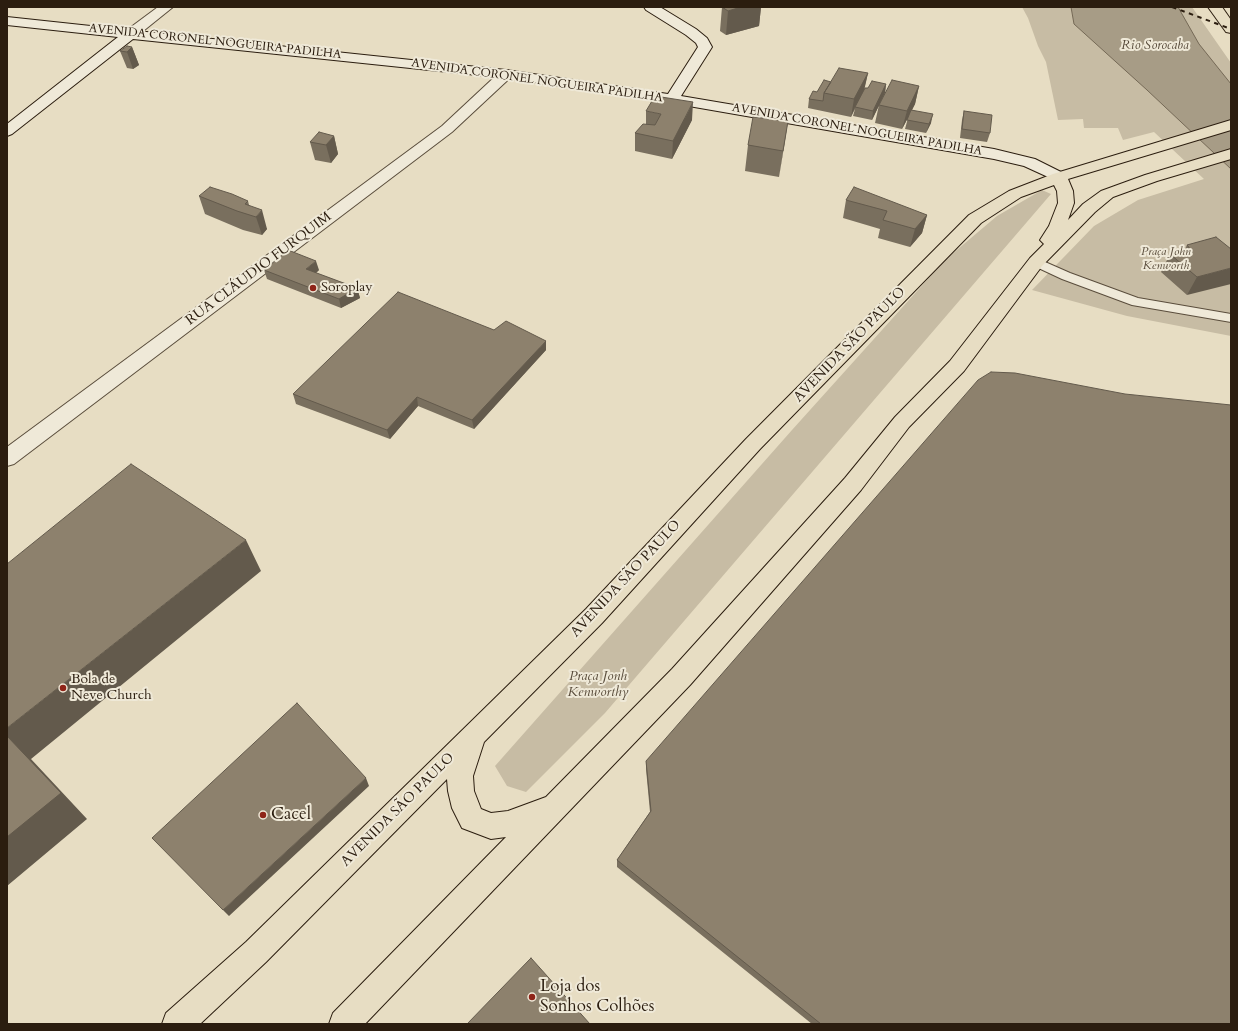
<!DOCTYPE html>
<html>
<head>
<meta charset="utf-8">
<style>
	body { margin:0 }
	#map { position:relative; width:1238px; height:1031px; overflow:hidden; background:#e7ddc3; font-family:Cardo,serif }
	canvas { display:block }
	.frame { position:absolute; inset:0; border:8px solid #2b1d0f; pointer-events:none }
</style>
</head>
<body>
<div id="map">
<canvas width="1238" height="1031"></canvas>
<div class="frame"></div>
</div>
<script>
const ctx = document.querySelector('canvas').getContext('2d');
ctx.lineJoin = 'round';
function paint(path, color) { ctx.fillStyle = color; ctx.fill(path, 'evenodd'); }
const poly = rows => new Path2D(rows.map(r => 'M' + r).join(''));
function trace(path, color, width, dash) { ctx.strokeStyle = color; ctx.lineWidth = width; ctx.lineCap = dash ? 'butt' : 'round'; ctx.setLineDash(dash || []); ctx.stroke(path); }
function write(font, color, halo, rows, align = 'center') {
  ctx.font = font + ' Cardo,serif'; ctx.lineWidth = 4; ctx.setLineDash([]); ctx.textBaseline = 'middle'; ctx.strokeStyle = halo; ctx.fillStyle = color; for (const [text, x, y, turn = 0] of rows) {
    ctx.save(); ctx.translate(x, y); ctx.rotate((+turn || 0) * Math.PI / 180); ctx.textAlign = isNaN(turn) ? turn : align; if (halo) ctx.strokeText(text, 0, 0); ctx.fillText(text, 0, 0); ctx.restore();
  }
}
const green = poly([
	[1022,7,1192,7,1231,63,1231,336,1127,316,1032,290,1094,226,1138,200,1204,179,1154,132,1123,140,1118,128,1084,128,1083,119,1058,120,1046,62,1038,46,1028,18],
	[1042,190,1051,194,605,713,526,792,507,786,495,766,792,430,945,260,997,216]
]);
const water = poly([
	[1071,7,1178,7,1199,44,1231,84,1231,169,1147,90,1074,24,1071,7]
]);
const service = poly([
	[1036,258,1070,273,1138,298,1231,314,1231,322,1132,305,1062,279,1032,265,1030,262,1032,259,1036,258]
]);
const minor = poly([
	[506,70,511,71,513,74,511,77,452,132,14,464,7,466,7,447,442,126,501,71,506,70]
]);
const tertiary = poly([
	[158,7,173,7,137,36,127,36,125,33,127,30,158,7]
]);
const secondary = poly([
	[644,7,660,7,696,29,707,38,712,47,681,96,994,149,1035,159,1065,174,1067,177,1065,180,1059,182,1024,166,994,159,654,100,506,78,133,39,12,134,7,136,7,124,118,37,7,25,7,17,128,30,132,29,137,31,506,70,668,94,698,47,696,43,686,35,646,10,644,7]
]);
const primary = poly([
	[1231,120,1231,130,1068,179,1073,191,1074,203,1068,220,1083,204,1101,191,1145,175,1231,149,1231,159,1157,181,1113,197,1095,212,1042,266,964,371,909,427,861,490,690,685,365,1024,329,1024,333,1013,506,837,491,839,462,828,452,808,448,791,447,779,266,962,200,1024,162,1024,166,1013,246,942,586,609,746,439,969,215,1009,191,1053,174,1231,120],
	[1054,185,1057,191,1058,203,1049,226,1040,240,1044,244,1030,258,950,361,895,417,845,478,672,669,546,797,508,811,491,813,481,809,474,791,473,776,484,742,602,623,760,449,981,223,1021,197,1054,185]
]);
const trunk = poly([
	[1208,7,1222,7,1231,20,1231,33,1226,32,1208,7]
]);
const rail = poly([
	[1172,7,1231,29]
]);
const wall = poly([
	[722,7,761,7,759,26,726,35,720,31],
	[132,47,139,65,133,69,127,68,120,51],
	[868,73,864,89,886,84,885,93,872,120,853,116,855,109,851,117,808,108,809,99,831,82],
	[919,86,915,104,912,110,931,123,926,133,905,129,908,118,902,129,875,123,879,105],
	[646,111,692,120,672,159,635,151,635,133,646,124],
	[964,111,990,133,987,142,960,138,962,120],
	[788,121,779,177,745,171,748,145],
	[334,136,338,154,331,163,315,160,310,142],
	[199,196,248,201,249,205,267,229,262,235,243,230,205,214],
	[846,200,927,215,922,233,910,247,878,238,880,229,843,218],
	[1187,245,1231,249,1187,295,1161,272,1170,254,1184,251],
	[264,270,319,270,316,273,357,288,360,298,341,308,267,279],
	[494,330,546,350,474,429,418,406,390,439,296,404,293,394],
	[646,761,1231,1024,812,1024,617,867,617,860,650,812,646,769]
]);
const shadedWall = poly([
	[741,7,761,7,759,26,726,35,728,11],
	[132,47,139,65,133,69,127,52],
	[868,73,864,91,855,107,851,117,854,99],
	[886,84,885,93,872,120,873,111],
	[919,86,915,104,902,129,907,111],
	[693,102,692,120,672,159,673,141],
	[933,114,931,123,926,133,929,124],
	[788,121,784,147,779,177,783,151],
	[334,136,338,154,331,163,326,145],
	[262,210,267,229,262,235,256,217],
	[927,215,922,233,910,247,915,229],
	[316,261,319,270,309,279,306,269],
	[1231,268,1231,284,1187,295,1197,277],
	[357,288,360,298,341,308,339,299],
	[546,341,546,350,474,429,472,420],
	[417,397,418,406,390,439,387,430],
	[246,540,261,571,31,759,87,819,7,886,7,728],
	[366,778,369,786,229,916,223,910]
]);
const building = poly([
	[722,7,741,7,728,11,722,7],
	[127,46,132,47,127,52,120,51,127,46],
	[839,68,868,73,854,99,824,93,839,68],
	[824,80,831,82,824,93,823,101,809,99,813,91,817,92,824,80],
	[892,80,919,86,907,111,879,105,892,80],
	[872,81,886,84,873,111,855,107,865,88,868,88,872,81],
	[655,96,693,102,673,141,635,133,643,124,655,125,661,114,646,111,655,96],
	[911,110,933,114,929,124,907,120,911,110],
	[964,111,992,115,990,133,962,129,964,111],
	[753,117,788,121,783,151,748,145,753,117],
	[319,132,334,136,326,145,310,142,319,132],
	[210,187,232,194,248,201,245,204,262,210,256,217,237,211,199,196,210,187],
	[854,187,927,215,915,229,883,220,887,211,846,200,854,187],
	[1216,237,1231,249,1231,268,1197,277,1170,254,1191,250,1187,245,1216,237],
	[288,250,316,261,306,269,357,288,339,299,264,270,288,250],
	[398,292,494,330,506,321,546,341,472,420,417,397,387,430,293,394,398,292],
	[991,372,1015,373,1125,394,1231,405,1231,1024,821,1024,617,860,651,811,646,761,978,380,991,372],
	[131,464,246,540,7,728,7,564,131,464],
	[297,703,366,778,223,910,152,838,297,703],
	[7,736,61,793,7,837,7,736],
	[531,958,590,1024,467,1024,531,958]
]);
const markers = [
	[313,288,4,"#8f2418"],
	[63,688,4,"#8f2418"],
	[263,815,4,"#8f2418"],
	[532,997,4,"#8f2418"]
];
const farStreetnames = [
	["AVENIDA CORONEL NOGUEIRA PADILHA",215,42,6],
	["AVENIDA CORONEL NOGUEIRA PADILHA",537,81,8],
	["AVENIDA CORONEL NOGUEIRA PADILHA",857,130,10]
];
const farParknames = [
	["Praça John",1166,252],
	["Kenworth",1166,266]
];
const farWaternames = [
	["Rio Sorocaba",1155,46]
];
const streetNames = [
	["RUA CLÁUDIO FURQUIM",259,269,-37],
	["AVENIDA SÃO PAULO",850,345,-46],
	["AVENIDA SÃO PAULO",626,579,-47],
	["AVENIDA SÃO PAULO",398,810,-45]
];
const poiNames = [
	["Soroplay",321,288],
	["Bola de",71,680],
	["Neve Church",71,696]
];
const parkNames = [
	["Praça Jonh",598,677],
	["Kenworthy",598,693]
];
const nearPoinames = [
	["Cacel",271,815],
	["Loja dos",540,987],
	["Sonhos Colhões",540,1007]
];
paint(green, '#c7bca4');
paint(water, '#a79c86');
trace(water, '#756956', 1);
trace(service, '#5a4d3c', 2);
trace(minor, '#5a4d3c', 2);
trace(tertiary, '#5a4d3c', 2);
trace(secondary, '#2b1d0f', 2);
trace(primary, '#2b1d0f', 2);
trace(trunk, '#2b1d0f', 2);
paint(service, '#efe9d8');
paint(minor, '#efe9d8');
paint(tertiary, '#efe9d8');
paint(secondary, '#efe9d8');
paint(primary, '#e7ddc3');
paint(trunk, '#e7ddc3');
trace(rail, '#2b1d0f', 2, [4.5, 4.5]);
paint(wall, '#796f5e');
paint(shadedWall, '#635a4c');
paint(building, '#8d816d');
trace(building, '#635a4c', 1);
for (const [x, y, r, color] of markers) { const dot = new Path2D(); dot.arc(x, y, r, 0, 2 * Math.PI); ctx.fillStyle = color; ctx.fill(dot); trace(dot, '#efe9d8', 1.5); }
write('12px', '#2b1d0f', '#efe9d8', farStreetnames);
write('italic 12px', '#5a4d3c', '#efe9d8', farParknames);
write('italic 13px', '#564939', '#efe9d8', farWaternames);
write('14px', '#2b1d0f', '#efe9d8', streetNames);
write('14px', '#2b1d0f', '#efe9d8', poiNames, 'left');
write('italic 14px', '#5a4d3c', '#efe9d8', parkNames);
write('17px', '#2b1d0f', '#efe9d8', nearPoinames, 'left');
</script>
</body>
</html>
